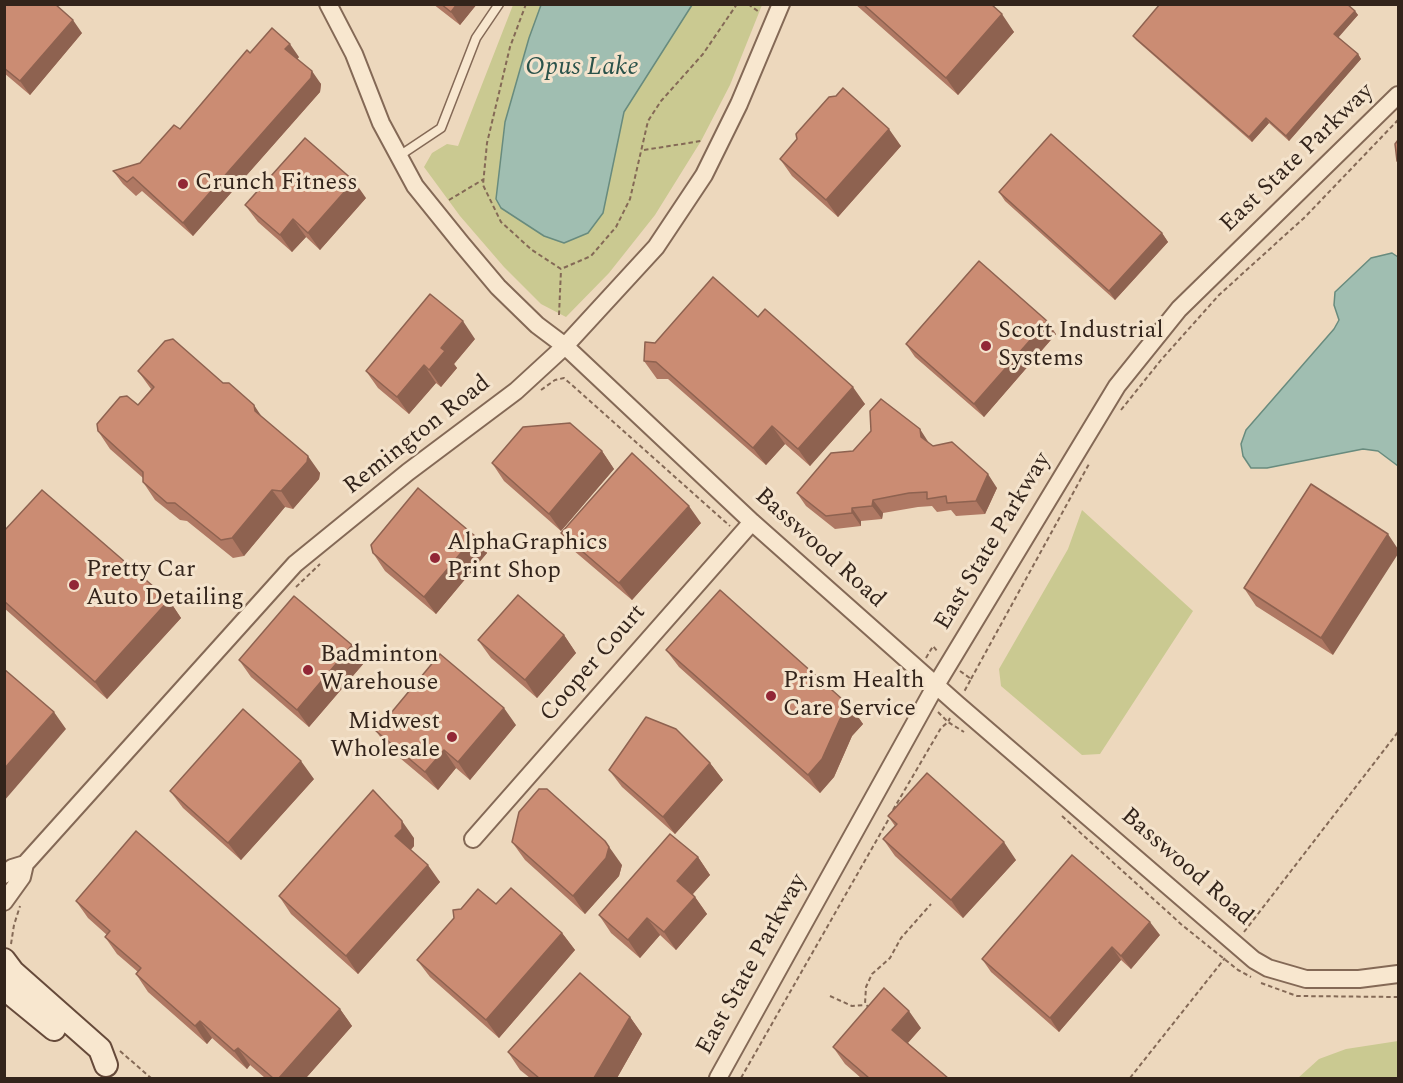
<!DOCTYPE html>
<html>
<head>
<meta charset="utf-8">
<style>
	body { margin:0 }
	#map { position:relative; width:1403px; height:1083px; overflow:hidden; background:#edd8bd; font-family:Spectral,serif }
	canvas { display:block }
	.frame { position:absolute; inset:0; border:6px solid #33241b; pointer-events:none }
</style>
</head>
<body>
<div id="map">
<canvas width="1403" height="1083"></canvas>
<div class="frame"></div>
</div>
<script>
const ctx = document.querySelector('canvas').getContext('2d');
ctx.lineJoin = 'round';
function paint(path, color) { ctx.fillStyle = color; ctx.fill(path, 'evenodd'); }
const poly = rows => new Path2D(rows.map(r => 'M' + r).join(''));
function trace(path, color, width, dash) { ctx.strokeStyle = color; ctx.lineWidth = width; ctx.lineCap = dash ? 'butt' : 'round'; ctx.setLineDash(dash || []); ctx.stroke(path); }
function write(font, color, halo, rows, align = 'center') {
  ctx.font = font + ' Spectral,serif'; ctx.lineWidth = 6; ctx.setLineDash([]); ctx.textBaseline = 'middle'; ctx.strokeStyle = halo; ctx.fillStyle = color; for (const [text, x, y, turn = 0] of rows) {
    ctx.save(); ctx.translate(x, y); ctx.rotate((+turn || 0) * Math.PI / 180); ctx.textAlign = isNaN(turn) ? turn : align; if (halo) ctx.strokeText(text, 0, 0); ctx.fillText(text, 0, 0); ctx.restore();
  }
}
const green = poly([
	[513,5,762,5,730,85,701,141,655,215,609,273,566,317,541,304,504,267,460,216,424,167,432,153,447,144,458,146],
	[1082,510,1193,611,1100,754,1082,755,1001,686,999,669,1068,549],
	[1398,1041,1398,1078,1298,1078,1319,1059,1346,1049]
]);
const water = poly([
	[541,5,692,5,624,112,603,213,588,233,564,243,544,236,501,208,496,199,505,122,529,38,541,5],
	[1392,253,1398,257,1398,466,1378,451,1363,449,1267,468,1251,468,1243,456,1241,444,1246,430,1334,329,1339,320,1334,305,1335,292,1371,258,1392,253]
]);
const path = poly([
	[526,4,510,47,487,143,483,185,501,222,532,250,561,269,591,256,616,227,630,199,648,121,661,101,703,54,737,4],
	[748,4,759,12],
	[644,150,701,141],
	[449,200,484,179],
	[559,315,561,270],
	[541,390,555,380,564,378,730,526],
	[1121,410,1161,360,1219,295,1305,217,1398,120],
	[296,587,320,564],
	[926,658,933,646,938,652],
	[960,671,971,679,964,692],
	[971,679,1089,464],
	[938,712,948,722,950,718],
	[893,810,941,728,948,722,964,732],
	[1062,816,1182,925,1238,970,1251,977],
	[1244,932,1398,732],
	[11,944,14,925,20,906],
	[1261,983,1297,996,1398,997],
	[830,996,852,1006,864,1005],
	[870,1008,865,1004,866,987,872,974,890,958,901,938,931,904],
	[120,1051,151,1078],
	[741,1078,891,815],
	[1130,1078,1225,958]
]);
const lane = poly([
	[399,156,441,128,476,38,499,4]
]);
const street = poly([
	[328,4,354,54,381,123,415,186,461,243,498,287,537,325,565,346,752,522,957,704,1254,960,1268,968,1306,979,1359,979,1398,974],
	[473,839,752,522],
	[4,875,12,868,25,864],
	[4,902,22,877,25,864,295,564,408,472,516,391,565,346,656,247,704,175,739,104,781,4],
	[718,1078,936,685,1117,386,1179,309,1398,95]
]);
const secondary = poly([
	[4,960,13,972,100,1049,106,1065],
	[4,988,54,1029]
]);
const wall = poly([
	[4,4,82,33,30,95,4,73],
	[433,4,477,4,460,25],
	[855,4,991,4,1014,32,958,95],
	[1355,11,1358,15,1338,37,1358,54,1361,59,1289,141,1269,123,1252,142,1136,40,1133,36],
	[250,53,299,57,297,59,321,84,320,92,193,236,142,191,136,196,123,184,113,171,140,163,180,129],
	[836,96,901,146,838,217,792,176,780,159],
	[999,192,1162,233,1168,242,1115,300,1005,201],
	[366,198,320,250,306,237,292,252,258,222,245,205],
	[758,317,865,404,810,466,785,444,766,465,668,379,657,379,644,361,655,343],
	[1056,334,984,417,915,357,906,344],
	[475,339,454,364,457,368,441,387,436,383,409,414,378,388,366,371],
	[138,371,262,418,320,473,319,479,293,509,285,507,244,556,233,558,187,521,180,520,155,500,143,482,143,478,110,449,98,431,138,405,151,389],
	[929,443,997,488,985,514,956,516,951,510,937,512,932,506,918,507,883,513,882,519,861,521,861,526,835,529,806,506,797,493],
	[602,451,614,469,561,531,504,481,492,463],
	[1311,484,1333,655,1256,606,1244,588],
	[701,523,632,600,573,550,561,533],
	[4,531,169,600,181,618,107,699,4,608],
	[475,536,487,553,436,614,385,571,373,553],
	[564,635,576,653,537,698,491,658,478,640],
	[666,650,851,707,863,724,852,736,834,777,820,793,679,667],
	[239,660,364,663,309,727,251,677],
	[516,725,470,780,456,768,438,790,388,748,376,731],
	[710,763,723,780,675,834,622,787,609,770],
	[314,779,241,860,183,808,170,791],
	[888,816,1016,860,963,918,895,856,883,839,895,826],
	[414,838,414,846,411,850,440,882,358,974,291,914,279,896],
	[512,842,622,865,619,876,585,914,525,860],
	[698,857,710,875,693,894,707,914,676,950,660,935,640,958,611,933,599,915],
	[76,901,340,1009,352,1026,306,1078,265,1078,250,1065,247,1069,212,1038,207,1044,148,992,136,974,138,972,117,954,105,937,107,935,88,918],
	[496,904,562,933,575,950,499,1038,430,977,417,960],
	[1160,935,1131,969,1121,960,1059,1032,991,972,982,959],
	[630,1017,642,1034,617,1078,530,1078,520,1070,508,1052],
	[921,1028,908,1043,948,1078,861,1078,845,1064,833,1047]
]);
const shadedWall = poly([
	[457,4,477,4,460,25,451,12],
	[1355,11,1358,15,1338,38,1334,34],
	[1002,14,1014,32,958,95,946,78],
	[73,20,82,33,30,95,20,81],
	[290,44,299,57,294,63,285,49],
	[1358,54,1361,59,1289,141,1286,136],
	[312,71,321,84,320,92,193,236,183,223],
	[1266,118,1269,123,1252,142,1249,137],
	[889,129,901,146,838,217,826,200],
	[354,181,366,198,320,250,308,233],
	[293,219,306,237,292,252,280,235],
	[1162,233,1168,242,1115,300,1109,291],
	[463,321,475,339,454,364,457,368,441,387,429,370,441,348],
	[1047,321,1056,334,984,417,974,404],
	[424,365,436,383,409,414,397,397],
	[853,387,865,404,810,466,798,449],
	[254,405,266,423,255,411],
	[772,426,785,444,766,465,753,448],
	[920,429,929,443,921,437],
	[602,451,614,469,561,531,549,514],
	[308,456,320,473,319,479,293,509,281,491],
	[988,474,997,488,985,514,976,501],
	[272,490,285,507,244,556,232,538],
	[873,500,883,513,882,519,872,506],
	[689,506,701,523,632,600,619,583],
	[852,508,861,521,861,526,852,513],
	[1388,534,1398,549,1398,554,1333,655,1321,638],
	[475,536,487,553,436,614,424,597],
	[169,600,181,618,107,699,95,682],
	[564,635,576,653,537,698,525,680],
	[352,645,364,663,309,727,297,710],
	[851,707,863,724,852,736,834,777,820,793,808,775,840,719],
	[504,708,516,725,470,780,458,762],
	[54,712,66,729,4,801,4,769],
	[444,750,456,768,438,790,425,772],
	[301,761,314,779,241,860,228,843],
	[710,763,723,780,675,834,663,817],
	[402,821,414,838,414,846,407,853,395,836],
	[605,841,622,865,619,876,585,914,573,896],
	[1004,842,1016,860,963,918,951,900],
	[698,857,710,875,689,898,677,881],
	[428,865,440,882,358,974,346,956],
	[695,897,707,914,676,950,664,932],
	[647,918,660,935,640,958,628,940],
	[1150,922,1160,935,1131,969,1121,956],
	[562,933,575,950,499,1038,486,1020],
	[1112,947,1121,960,1059,1032,1050,1018],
	[340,1009,352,1026,306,1078,279,1078],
	[909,1011,921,1028,904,1047,892,1030],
	[630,1017,642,1034,617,1078,594,1078],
	[200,1021,212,1038,207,1044,195,1026],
	[238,1048,250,1065,247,1069,234,1051]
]);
const building = poly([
	[4,4,55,4,73,20,20,81,4,68,4,4],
	[441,4,457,4,451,12,441,4],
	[863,4,991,4,1002,14,946,78,863,4],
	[1160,4,1347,4,1355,11,1334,34,1358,54,1286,136,1266,118,1249,137,1133,36,1160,4],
	[272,28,290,44,285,49,312,71,311,78,183,223,133,177,127,182,113,171,140,163,174,125,180,129,247,50,250,53,272,28],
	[843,88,889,129,826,200,780,159,797,139,796,134,829,97,836,96,843,88],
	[1051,134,1162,233,1109,291,999,192,1051,134],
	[305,138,354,181,308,233,293,219,280,235,245,205,305,138],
	[1398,140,1398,162,1397,161,1395,144,1398,140],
	[979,261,1047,321,974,404,906,344,979,261],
	[713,277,758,317,765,309,853,387,798,449,772,426,753,448,656,362,644,361,645,342,655,343,713,277],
	[430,294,463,321,441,348,445,351,429,370,424,365,397,397,366,371,430,294],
	[173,339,223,383,229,383,254,405,255,411,308,456,307,462,281,491,272,490,232,538,221,540,175,503,167,503,143,482,143,472,98,431,97,424,120,397,127,396,138,405,154,387,138,371,165,341,173,339],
	[881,399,920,429,921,437,933,446,952,442,988,474,976,501,947,503,946,496,927,499,927,492,909,493,873,500,872,506,852,508,852,513,826,516,797,493,831,453,853,451,871,431,870,411,881,399],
	[570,423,602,451,549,514,492,463,523,427,570,423],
	[632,453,689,506,619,583,561,533,632,453],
	[1311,484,1388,534,1321,638,1244,588,1311,484],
	[418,488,475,536,424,597,373,553,371,545,418,488],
	[42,490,169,600,95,682,4,601,4,531,42,490],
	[720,590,851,707,840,719,822,759,808,775,666,650,720,590],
	[518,595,564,635,525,680,478,640,518,595],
	[294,596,352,645,297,710,239,660,294,596],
	[440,654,504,708,458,762,444,750,425,772,376,731,440,654],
	[4,669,54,712,4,769,4,669],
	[243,709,301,761,228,843,170,791,243,709],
	[646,717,676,729,710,763,663,817,609,770,646,717],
	[927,773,1004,842,951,900,883,839,897,824,888,816,927,773],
	[539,789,547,789,605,841,609,847,606,858,573,896,512,842,519,812,539,789],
	[373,790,402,821,402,829,395,836,428,865,346,956,279,896,373,790],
	[136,831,340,1009,279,1078,273,1078,238,1048,234,1051,200,1021,195,1026,136,974,141,968,105,937,110,931,76,901,136,831],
	[670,834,698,857,677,881,695,897,664,932,647,918,628,940,599,915,670,834],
	[1072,855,1150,922,1121,956,1112,947,1050,1018,982,959,1072,855],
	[511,888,562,933,486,1020,417,960,454,918,453,910,461,909,478,889,496,904,511,888],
	[580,973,630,1017,594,1078,539,1078,508,1052,580,973],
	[884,988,909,1011,892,1030,948,1078,869,1078,833,1047,884,988]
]);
const markers = [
	[183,184,6,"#922736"],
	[986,346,6,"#922736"],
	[435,558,6,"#922736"],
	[74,585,6,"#922736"],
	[308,670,6,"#922736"],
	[771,696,6,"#922736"],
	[452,737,6,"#922736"]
];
const streetNames = [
	["East State Parkway",1298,159,-44],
	["Remington Road",418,436,-38],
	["East State Parkway",994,542,-59],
	["Basswood Road",819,549,42],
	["Cooper Court",594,664,-49],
	["Basswood Road",1186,868,41],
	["East State Parkway",753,965,-61]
];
const poiNames = [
	["Crunch Fitness",195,184],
	["Scott Industrial",998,332],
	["Systems",998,360],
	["AlphaGraphics",447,544],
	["Print Shop",447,572],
	["Pretty Car",86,571],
	["Auto Detailing",86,599],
	["Badminton",320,656],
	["Warehouse",320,684],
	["Prism Health",783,682],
	["Care Service",783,710],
	["Midwest",440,723,"right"],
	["Wholesale",440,751,"right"]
];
const waterNames = [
	["Opus Lake",582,69]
];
paint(green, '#cac991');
paint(water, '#a0beb1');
trace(water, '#688b7e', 1.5);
trace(lane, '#846956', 11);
trace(street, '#846956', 20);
trace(secondary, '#664a3a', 26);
trace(path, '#846956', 2, [4.5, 3]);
trace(lane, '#f8e7cf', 8);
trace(street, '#f8e7cf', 16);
trace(secondary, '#f8e7cf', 22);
paint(wall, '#af7863');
paint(shadedWall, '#8e6250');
paint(building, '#cb8c73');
trace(building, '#8e6250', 1.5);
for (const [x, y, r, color] of markers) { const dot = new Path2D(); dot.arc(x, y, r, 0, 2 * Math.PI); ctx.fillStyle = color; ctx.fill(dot); trace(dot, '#f4e3cc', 2); }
write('24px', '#33241b', '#f4e3cc', streetNames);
write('24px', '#33241b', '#f4e3cc', poiNames, 'left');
write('italic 26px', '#2a534b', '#f4e3cc', waterNames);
</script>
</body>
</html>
